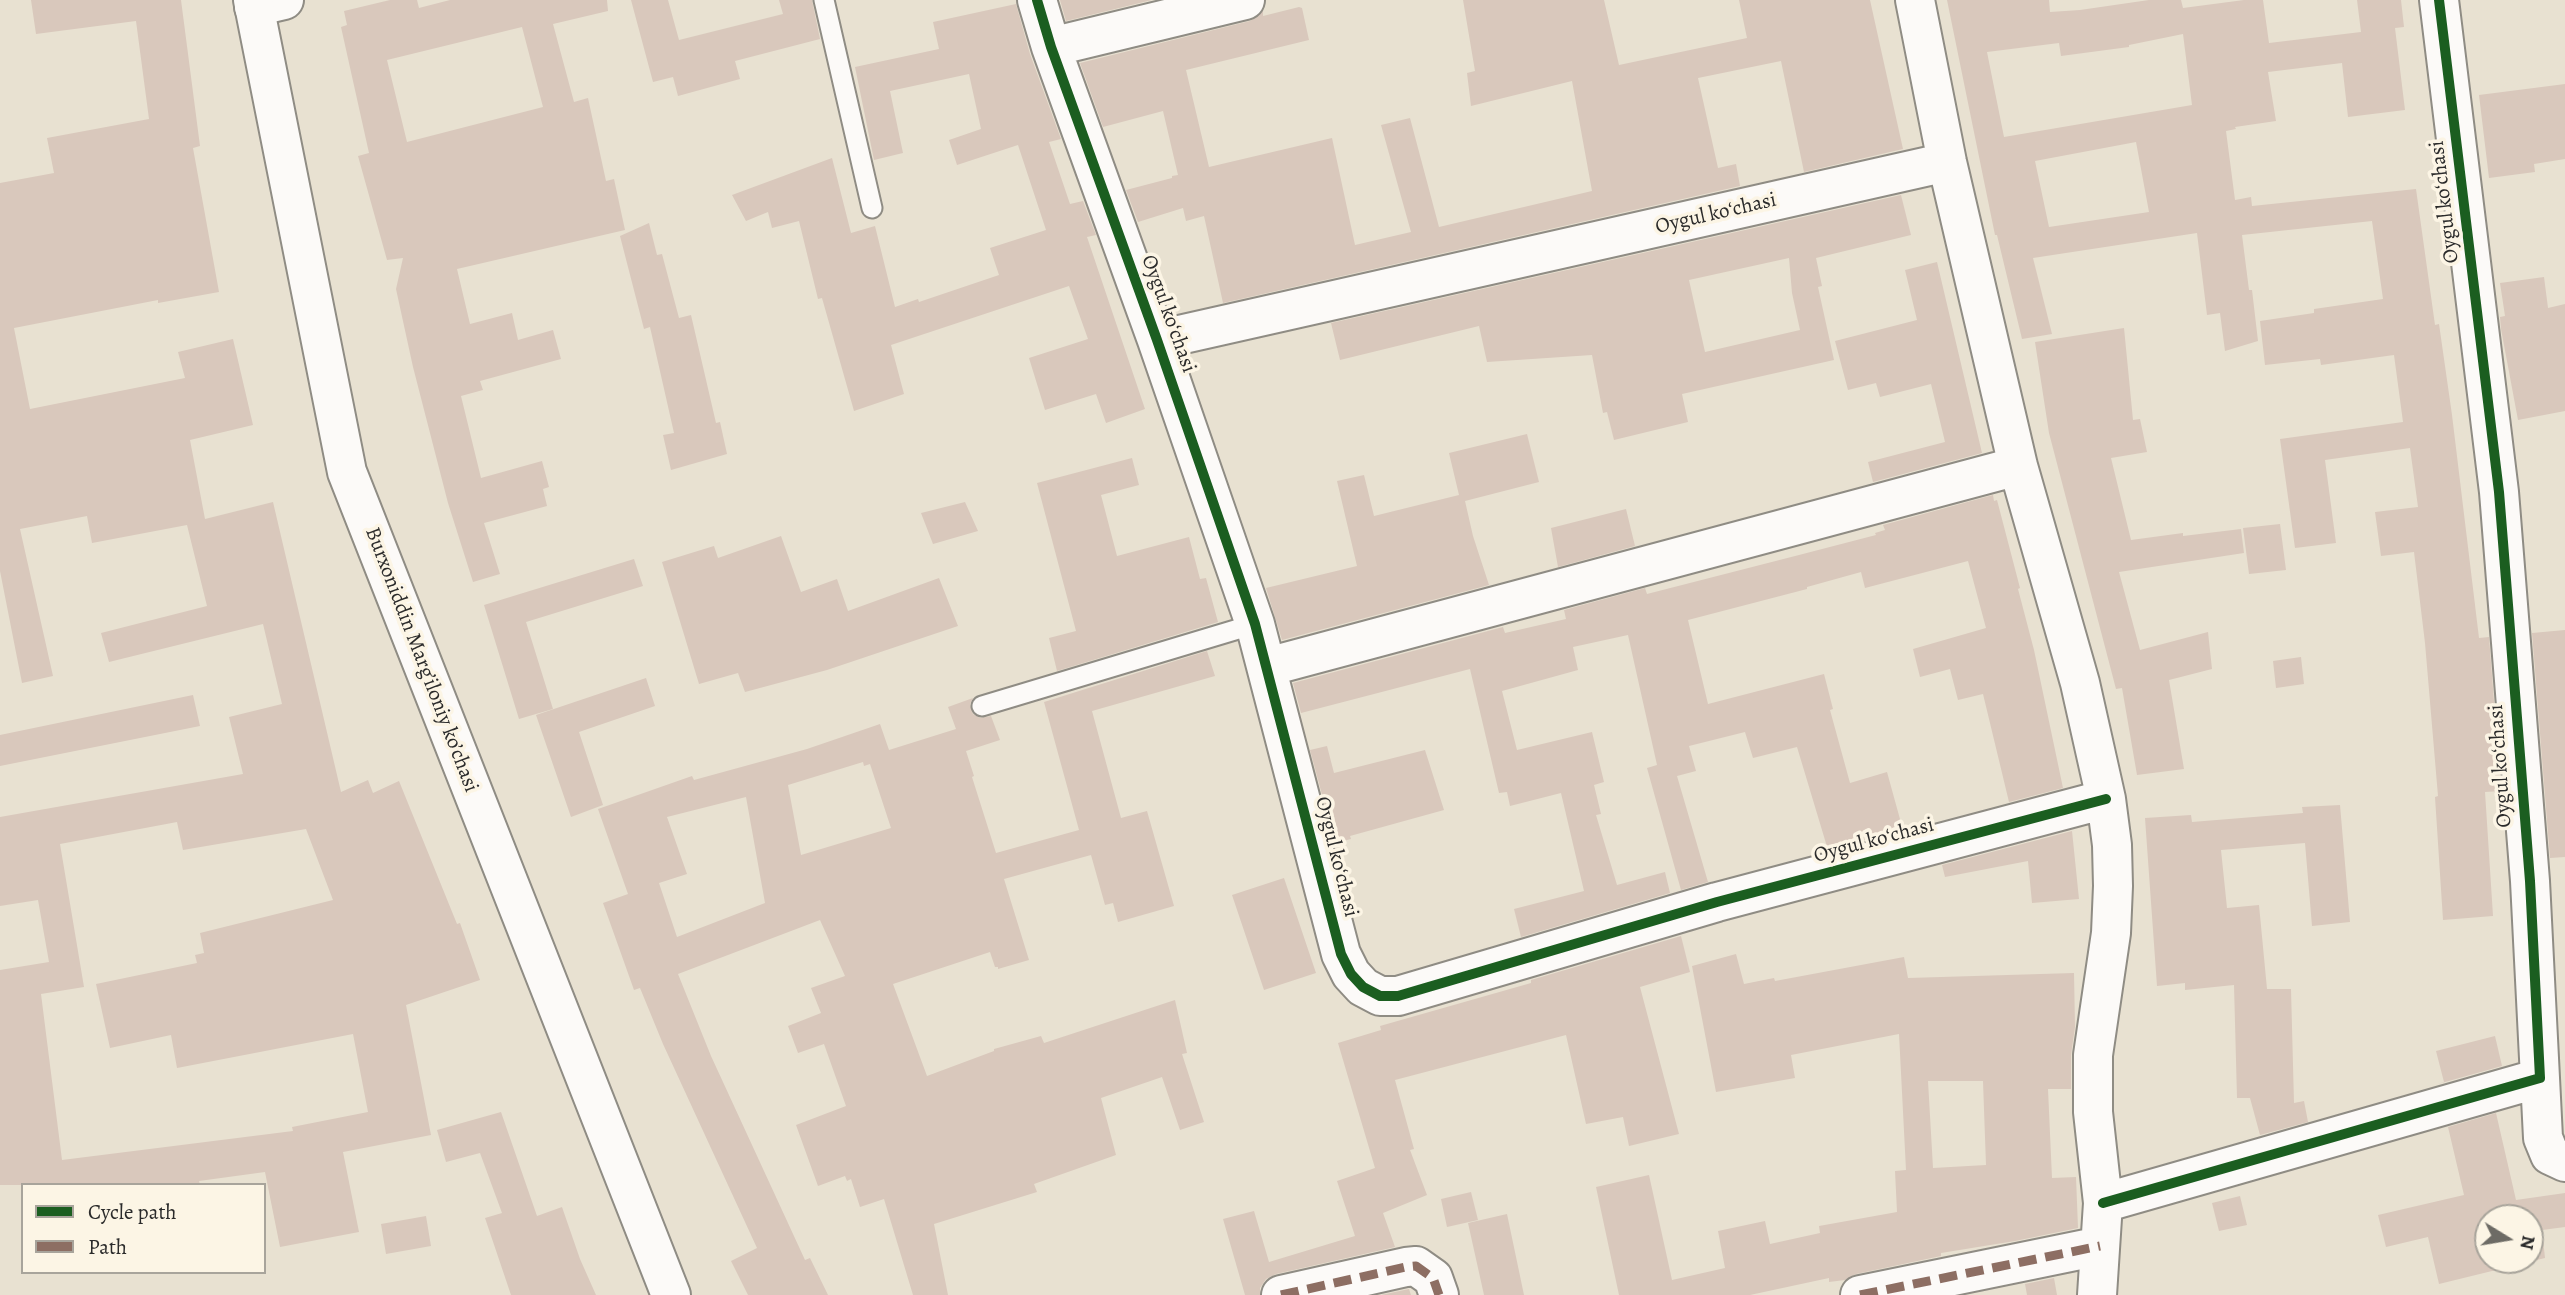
<!DOCTYPE html>
<html>
<head>
<meta charset="utf-8">
<style>
	body { margin:0 }
	#map { position:relative; width:2565px; height:1295px; overflow:hidden; background:#e8e1d1; font-family:Alegreya,serif }
	canvas { display:block }
	.legend { position:absolute; left:21px; top:1183px; width:245px; height:91px; box-sizing:border-box; background:#fcf5e5; border:2px solid #a8a49b; margin:0; padding:9px 12px; list-style:none; font-size:21px; color:#2b2b2b }
	.legend li { display:flex; align-items:center; gap:14px; height:35px }
	.legend b { width:35px; border:2px solid #a8a49b }
	.north { position:absolute; left:2474px; top:1204px; width:70px; height:70px; box-sizing:border-box; background:#fcf5e5; border:2px solid #a8a49b; border-radius:50%; rotate:101deg; font-size:19px; font-weight:700; line-height:28px; text-align:center; color:#2b2b2b }
	.north::after { content:''; display:block; margin:auto; width:24px; height:32px; background:#6d6b65; clip-path:polygon(50% 0,100% 100%,50% 72%,0 100%) }
</style>
</head>
<body>
<div id="map">
<canvas width="2565" height="1295"></canvas>
<ul class="legend">
<li><b style="height:9px;background:#1b5e20"></b>Cycle path</li>
<li><b style="height:9px;background:#8d6e63"></b>Path</li>
</ul>
<div class="north">N</div>
</div>
<script>
const ctx = document.querySelector('canvas').getContext('2d');
ctx.lineJoin = 'round';
function paint(path, color) { ctx.fillStyle = color; ctx.fill(path, 'evenodd'); }
const poly = rows => new Path2D(rows.map(r => 'M' + r).join(''));
function trace(path, color, width, dash) { ctx.strokeStyle = color; ctx.lineWidth = width; ctx.lineCap = dash ? 'butt' : 'round'; ctx.setLineDash(dash || []); ctx.stroke(path); }
function write(font, color, halo, rows, align = 'center') {
  ctx.font = font + ' Alegreya,serif'; ctx.lineWidth = 7; ctx.setLineDash([]); ctx.textBaseline = 'middle'; ctx.strokeStyle = halo; ctx.fillStyle = color; for (const [text, x, y, turn = 0] of rows) {
    ctx.save(); ctx.translate(x, y); ctx.rotate((+turn || 0) * Math.PI / 180); ctx.textAlign = isNaN(turn) ? turn : align; if (halo) ctx.strokeText(text, 0, 0); ctx.fillText(text, 0, 0); ctx.restore();
  }
}
const building = poly([
	[31,0,181,0,200,146,193,148,219,292,158,303,158,300,14,328,30,409,185,378,178,352,233,339,253,425,190,440,205,519,273,502,341,792,368,780,373,793,399,781,457,924,460,923,480,980,406,1005,431,1135,343,1152,359,1232,280,1247,265,1172,199,1181,200,1185,0,1185,0,970,49,962,38,900,0,906,0,817,243,774,229,717,282,704,263,624,109,662,101,633,207,606,187,525,92,543,87,516,20,529,53,676,22,683,0,571,0,183,54,173,47,138,149,119,136,21,36,34],
	[177,822,183,850,306,829,333,900,200,933,204,953,195,955,197,963,96,984,110,1048,171,1035,177,1068,353,1034,368,1112,292,1127,293,1131,62,1160,41,994,84,987,60,844],
	[390,0,417,0,419,8,450,0,607,0,608,11,553,24,574,102,588,98,606,181,614,179,625,230,457,269,470,324,512,313,518,340,553,330,561,359,480,381,483,390,461,396,481,478,542,461,549,487,543,489,547,506,484,523,500,574,473,582,448,503,413,367,396,289,403,258,387,260,358,156,369,153,341,27,347,25,344,11],
	[522,27,543,107,407,142,387,60],
	[631,0,668,0,679,40,783,14,779,0,812,0,820,39,735,61,740,79,678,96,673,77,653,82],
	[1060,0,1152,0,1066,21],
	[1463,0,1604,0,1619,65,1747,38,1739,0,1870,0,1903,149,1804,172,1781,61,1698,78,1718,168,1736,164,1740,186,1223,303,1204,216,1186,221,1183,208,1138,222,1126,190,1172,178,1172,176,1178,175,1163,111,1103,127,1080,63,1250,21,1263,11,1263,16,1299,7,1302,8,1309,40,1186,70,1209,167,1332,138,1355,245,1411,232,1381,125,1410,118,1439,227,1592,191,1572,81,1471,106,1467,73,1475,71],
	[1947,0,2049,0,2050,12,2080,10,2149,0,2181,0,2183,8,2244,0,2263,0,2269,43,2361,32,2357,0,2401,0,2404,27,2395,28,2405,110,2348,117,2342,63,2268,72,2276,121,2235,127,2236,129,2226,131,2235,200,2251,197,2252,206,2416,189,2435,325,2439,324,2452,415,2479,638,2489,637,2501,791,2485,792,2493,916,2443,920,2435,797,2438,796,2425,643,2414,552,2381,556,2375,512,2418,507,2410,448,2325,460,2336,543,2295,548,2280,439,2403,422,2394,355,2321,365,2320,359,2265,365,2260,321,2314,313,2314,309,2383,299,2372,221,2242,235,2249,290,2252,290,2258,341,2225,351,2220,313,2207,315,2197,233,2033,258,2052,334,2022,339,1997,235,1995,235],
	[2183,34,2192,105,2004,137,1987,52,2059,43,2061,56,2129,47,2129,45],
	[2136,142,2149,212,2049,227,2035,161],
	[1016,4,1030,54,1061,139,1049,142,1070,204,1083,201,1096,235,1087,237,1145,409,1106,423,1096,394,1045,410,1029,358,1088,339,1069,286,891,345,904,394,854,411,822,298,818,299,799,221,772,228,768,212,746,221,732,195,832,158,851,233,875,226,895,307,918,299,919,302,999,275,990,248,1046,230,1018,145,957,165,949,140,981,129,969,74,890,91,903,153,874,160,855,67,939,49,933,22],
	[2565,84,2565,159,2534,164,2535,172,2489,178,2479,95],
	[1901,195,1911,235,1816,258,1822,286,1818,287,1834,360,1682,394,1688,422,1614,440,1607,412,1603,413,1592,355,1487,362,1479,326,1340,360,1331,323],
	[1789,258,1792,293,1800,330,1705,352,1689,280],
	[649,223,657,255,662,254,679,318,691,315,716,423,720,422,727,454,671,470,663,435,674,433,650,327,644,329,620,236],
	[1937,262,1982,453,1873,482,1868,462,1945,442,1931,384,1880,397,1876,383,1848,390,1835,341,1917,320,1905,270],
	[2544,277,2548,308,2565,304,2565,411,2518,420,2501,329,2500,317,2505,316,2500,283],
	[2124,328,2133,420,2140,419,2147,452,2111,458,2131,540,2183,533,2183,536,2241,529,2244,553,2119,572,2140,650,2208,632,2212,669,2169,680,2184,769,2137,775,2122,688,2116,689,2049,433,2035,342],
	[1527,434,1539,482,1465,501,1473,536,1489,585,1282,640,1266,588,1357,566,1337,481,1364,475,1374,516,1459,495,1449,453],
	[1132,458,1139,485,1101,495,1117,556,1189,537,1200,579,1206,578,1218,622,1057,671,1049,638,1076,631,1037,483],
	[1993,495,1994,501,1997,500,2020,588,2018,589,2034,650,2063,788,2009,802,1983,694,1958,700,1950,669,1920,677,1913,649,1986,628,1968,561,1865,588,1861,572,1807,587,1807,589,1688,620,1708,704,1824,674,1833,709,1830,710,1850,783,1887,772,1903,830,1828,850,1797,747,1753,758,1745,732,1689,746,1696,771,1677,776,1708,882,1681,890,1647,768,1657,765,1628,635,1573,647,1578,670,1502,691,1517,750,1592,732,1604,782,1594,785,1601,814,1596,815,1617,885,1665,872,1670,893,1521,937,1514,909,1584,891,1561,793,1510,806,1507,792,1499,793,1470,669,1301,713,1293,683,1503,627,1505,633,1566,619,1564,610,1645,588,1647,594,1799,555,1876,535,1875,533,1885,530,1883,525],
	[965,502,978,531,933,544,921,513],
	[1626,509,1635,546,1558,567,1551,528],
	[2280,524,2286,570,2249,574,2243,528],
	[781,536,801,592,837,579,848,611,939,578,958,626,827,670,745,692,738,673,699,684,662,562,714,546,718,558],
	[634,559,643,586,526,622,553,709,519,719,484,605],
	[2565,630,2565,857,2550,858,2532,633],
	[1207,651,1215,676,1092,711,1121,818,1147,811,1174,906,1118,922,1113,903,1105,905,1091,855,1004,879,1029,960,998,969,998,967,995,967,990,952,893,984,927,1076,994,1051,994,1049,1041,1036,1044,1043,1175,1000,1187,1053,1182,1054,1204,1122,1180,1130,1162,1077,1101,1098,1116,1155,1034,1184,1037,1192,934,1224,948,1295,913,1295,884,1199,860,1207,851,1179,847,1181,845,1176,818,1186,796,1125,846,1106,824,1044,798,1053,788,1026,821,1013,811,988,845,976,820,920,678,974,711,1056,805,1260,810,1258,828,1295,748,1295,731,1261,757,1248,663,1044,640,988,634,990,603,903,628,894,598,809,692,776,694,780,807,749,880,724,889,750,956,729,948,707,973,698,970,704,973,714,980,718,991,716,1000,740,966,751,974,776,972,777,996,853,1079,830,1044,702],
	[863,762,864,766,870,764,891,828,801,855,788,785],
	[746,797,765,903,677,937,659,883,687,874,667,817],
	[2301,657,2304,684,2276,688,2273,661],
	[646,678,655,706,579,732,603,805,571,817,536,715],
	[193,695,200,726,0,766,0,735],
	[1327,746,1334,773,1425,750,1444,810,1350,836,1351,839,1335,843,1310,750],
	[2340,805,2350,922,2312,926,2305,843,2221,850,2227,908,2259,905,2267,989,2291,989,2294,1103,2304,1101,2308,1122,2260,1135,2250,1098,2237,1098,2234,985,2185,990,2185,983,2157,986,2145,818,2191,815,2192,822,2303,813,2302,807],
	[2072,831,2079,899,2032,903,2028,861,1945,877,1942,865],
	[1284,878,1316,973,1264,990,1232,895],
	[1681,936,1690,972,1640,987,1679,1134,1629,1146,1623,1117,1586,1124,1566,1035,1395,1080,1414,1149,1410,1150,1427,1195,1383,1213,1395,1247,1276,1274,1266,1279,1260,1288,1260,1295,1245,1295,1223,1219,1254,1211,1269,1262,1355,1236,1337,1181,1375,1168,1338,1043,1381,1030,1380,1026,1531,983,1531,980],
	[1736,954,1744,984,1774,978,1775,981,1904,957,1908,978,2074,973,2075,1027,2071,1055,2071,1089,2048,1089,2052,1178,2076,1177,2078,1228,2015,1241,1941,1253,1941,1256,1856,1274,1845,1280,1829,1282,1829,1278,1750,1295,1619,1295,1596,1187,1649,1175,1672,1280,1725,1268,1718,1231,1765,1221,1770,1244,1820,1233,1819,1226,1897,1212,1895,1171,1906,1170,1899,1034,1791,1055,1795,1078,1716,1092,1692,966],
	[1928,1081,1983,1081,1986,1165,1933,1168],
	[2495,1036,2502,1066,2438,1084,2444,1082,2436,1051],
	[501,1112,537,1216,562,1207,580,1259,596,1295,511,1295,485,1218,502,1213,480,1153,446,1162,437,1130],
	[2496,1113,2516,1200,2565,1193,2565,1227,2542,1230,2545,1258,2439,1284,2428,1237,2386,1247,2378,1215,2464,1195,2448,1127],
	[2488,1218,2530,1218,2530,1260,2488,1260],
	[1471,1192,1478,1220,1447,1227,1441,1199],
	[2240,1196,2247,1225,2219,1231,2212,1203],
	[1507,1214,1524,1295,1484,1295,1468,1223],
	[426,1216,431,1246,386,1254,381,1224],
	[2054,1278,2057,1295,2027,1295,2025,1284],
	[1409,1289,1411,1295,1381,1295]
]);
const lane = poly([
	[824,0,872,208],
	[982,706,1255,624]
]);
const street = poly([
	[1037,0,1051,47,1157,340,1255,624,1341,954,1351,974,1363,987,1380,996,1398,996,1717,902,2106,799],
	[1915,0,1947,162,2018,466,2080,683,2106,799,2112,845,2113,886,2111,933,2093,1055,2093,1112,2103,1203,2097,1295],
	[254,7,284,0],
	[1051,47,1245,0],
	[1157,340,1947,162],
	[1267,667,2018,466],
	[2540,1078,2543,1138,2550,1155,2565,1162],
	[2103,1203,2540,1078,2530,881,2499,492,2439,0],
	[1281,1295,1406,1267,1416,1266,1433,1278,1439,1295],
	[1860,1295,2100,1246]
]);
const primary = poly([
	[253,0,347,472,671,1295]
]);
const quiet = poly([
	[1281,1295,1406,1267,1416,1266,1433,1278,1439,1295],
	[1860,1295,2100,1246]
]);
const cycleway = poly([
	[1037,0,1051,47,1157,340,1255,624,1341,954,1351,974,1363,987,1380,996,1398,996,1717,902,2106,799],
	[2103,1203,2540,1078,2530,881,2499,492,2439,0]
]);
const streetNames = [
	["Oygul koʻchasi",2445,202,-97],
	["Oygul koʻchasi",1716,214,-13],
	["Oygul koʻchasi",1168,314,70],
	["Burxoniddin Marg’iloniy ko’chasi",421,660,69],
	["Oygul koʻchasi",2501,766,-94],
	["Oygul koʻchasi",1874,841,-15],
	["Oygul koʻchasi",1336,857,76]
];
paint(building, '#d9c8bc');
trace(lane, '#8f8c84', 23);
trace(street, '#8f8c84', 42);
trace(primary, '#8f8c84', 42);
trace(lane, '#fcfaf8', 19);
trace(street, '#fcfaf8', 38);
trace(primary, '#fcfaf8', 38);
trace(quiet, '#8d6e63', 9, [18, 9]);
trace(cycleway, '#1b5e20', 10);
write('21px', '#2b2b2b', '#fcf5e5', streetNames);
</script>
</body>
</html>
